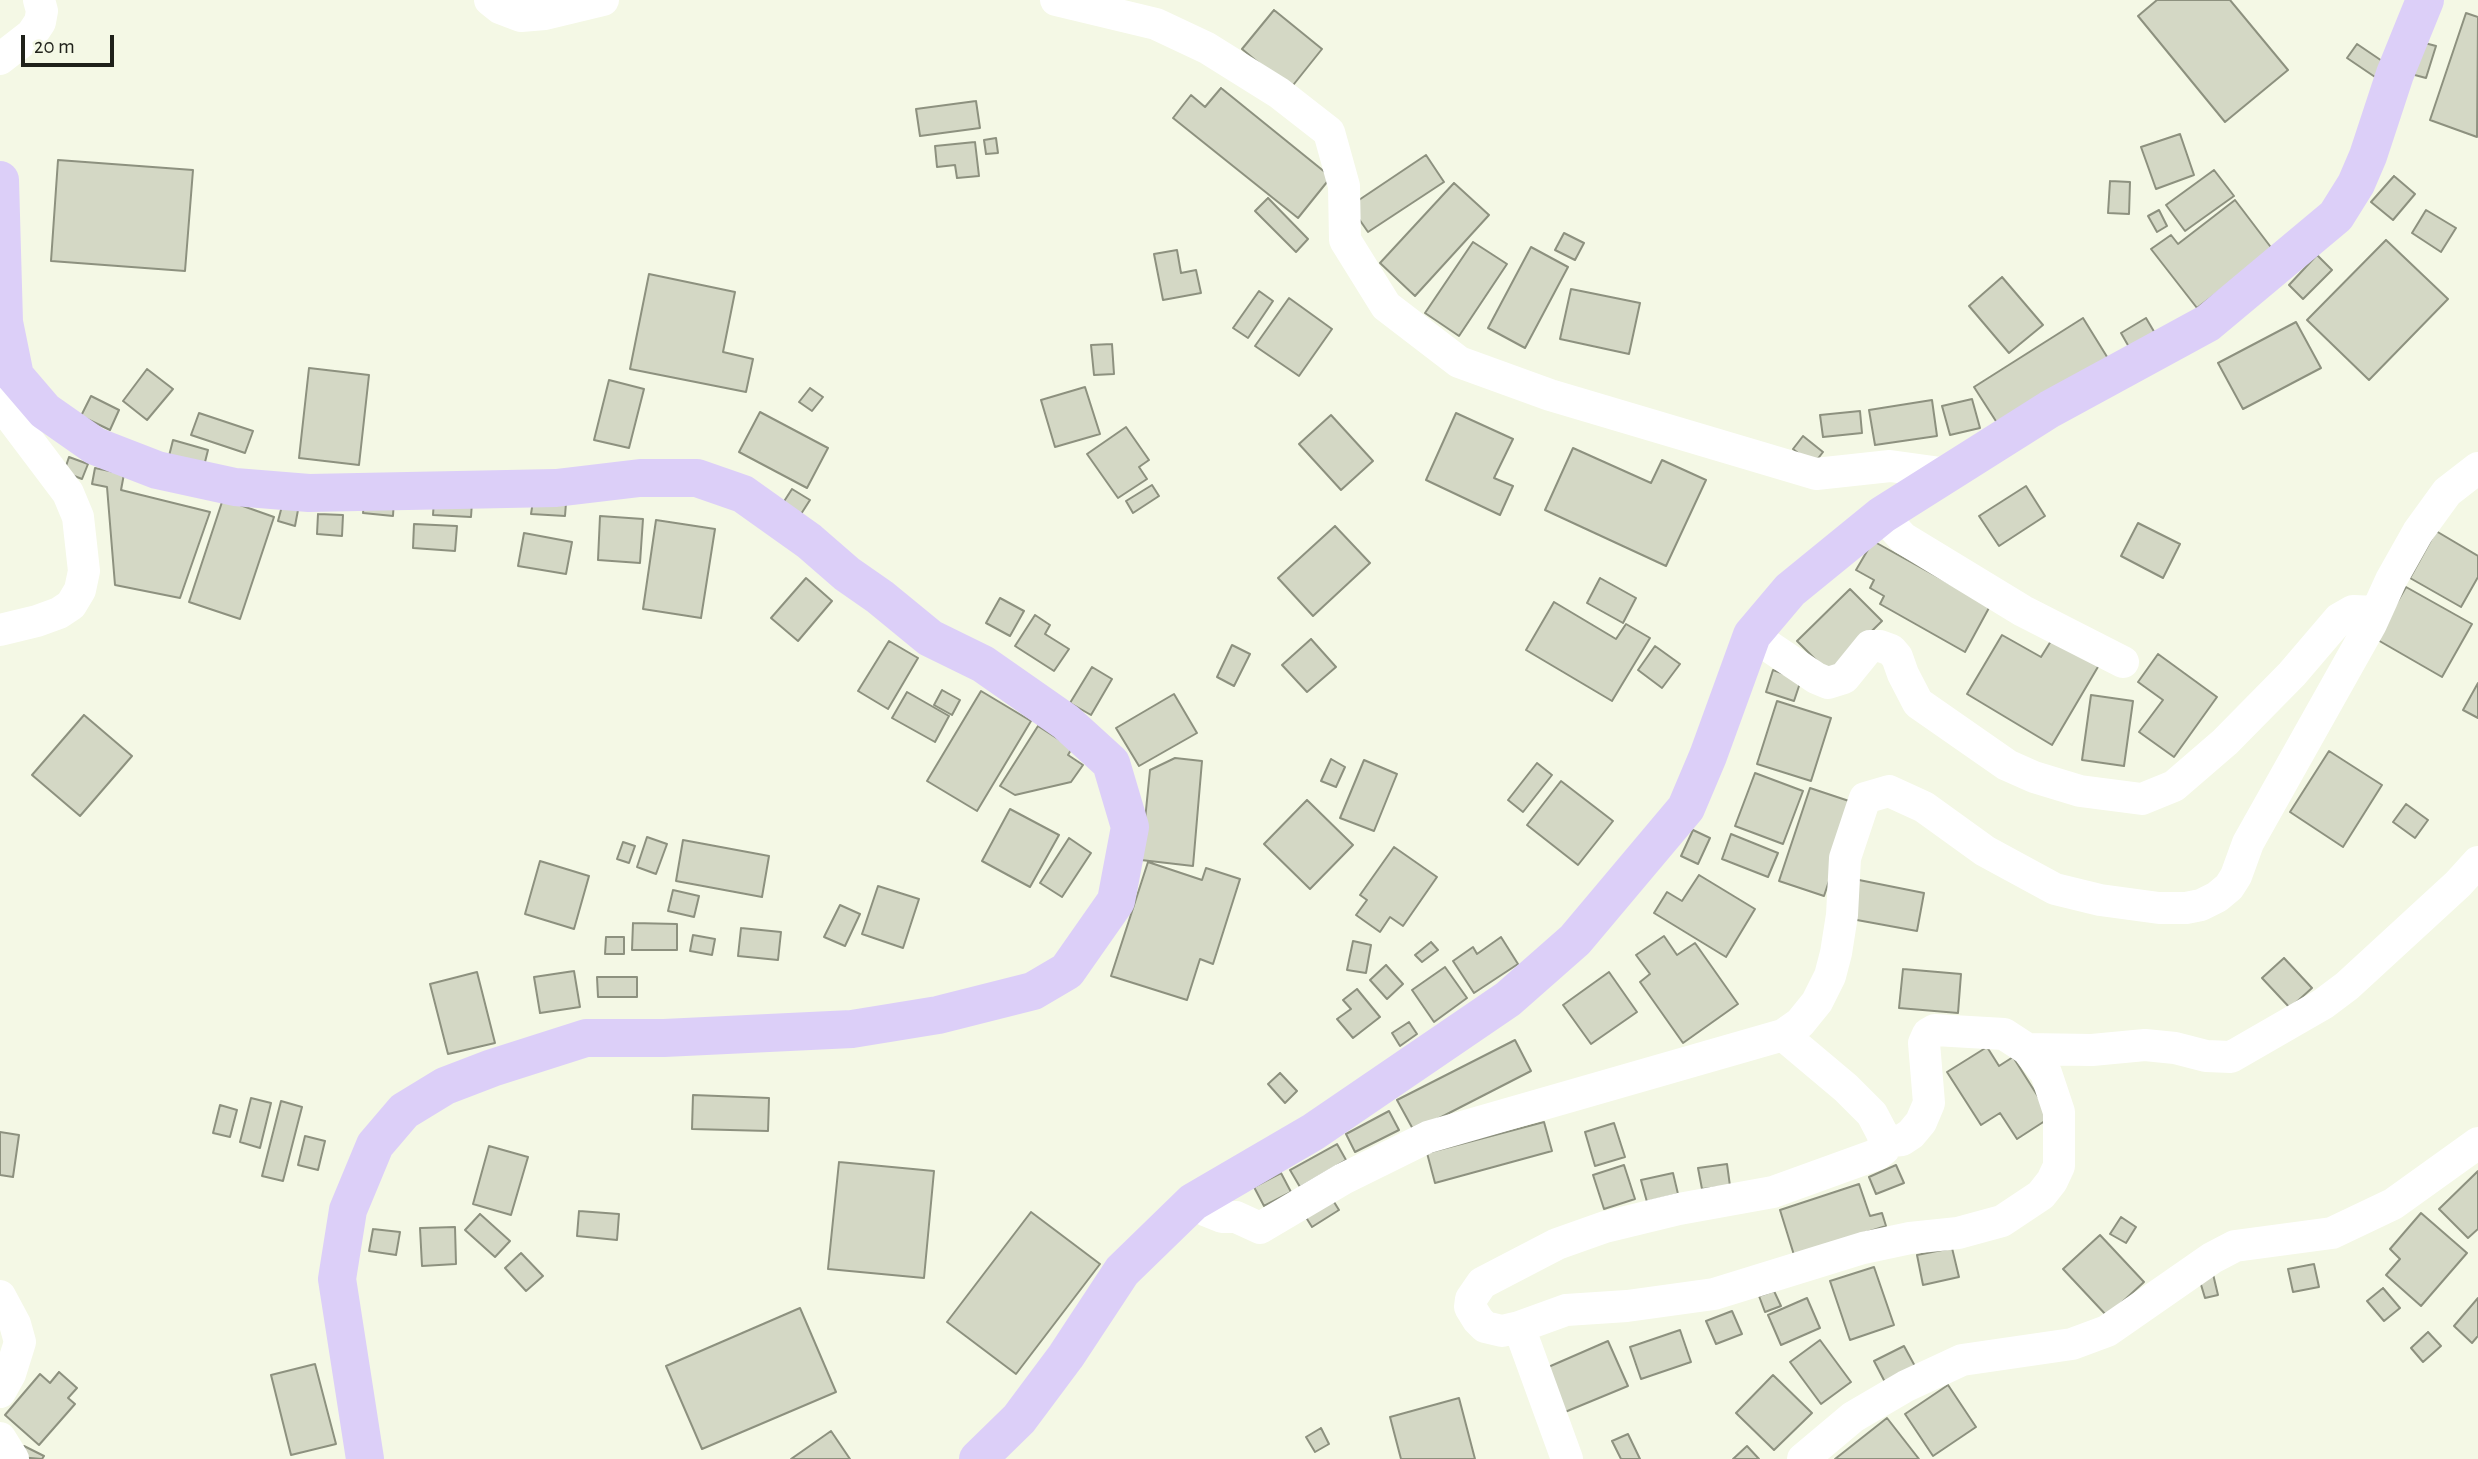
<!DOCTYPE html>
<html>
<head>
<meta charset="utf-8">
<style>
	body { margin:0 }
	#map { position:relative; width:2478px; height:1459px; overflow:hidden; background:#f4f8e5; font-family:"Alegreya Sans",sans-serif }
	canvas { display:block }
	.scale { position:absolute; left:21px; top:35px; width:93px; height:32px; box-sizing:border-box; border:4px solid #1f211a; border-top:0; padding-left:9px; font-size:21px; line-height:24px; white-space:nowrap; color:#1f211a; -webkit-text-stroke:5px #f4f8e5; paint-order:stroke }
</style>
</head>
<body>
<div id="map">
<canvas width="2478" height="1459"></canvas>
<div class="scale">20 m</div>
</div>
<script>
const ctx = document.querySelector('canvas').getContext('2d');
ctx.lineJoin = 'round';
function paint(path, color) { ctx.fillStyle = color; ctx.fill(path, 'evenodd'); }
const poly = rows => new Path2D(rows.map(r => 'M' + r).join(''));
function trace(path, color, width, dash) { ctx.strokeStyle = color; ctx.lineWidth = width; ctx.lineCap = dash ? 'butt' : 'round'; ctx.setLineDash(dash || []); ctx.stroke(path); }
const building = poly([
	[2157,0,2230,0,2288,70,2225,122,2138,16,2157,0],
	[1274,10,1322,49,1290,89,1242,49,1274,10],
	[2466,13,2478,17,2477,137,2430,120,2466,13],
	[2421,42,2436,46,2426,78,2411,74,2421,42],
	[2357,44,2388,65,2378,79,2347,58,2357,44],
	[1221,88,1331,177,1298,218,1173,118,1191,95,1205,107,1221,88],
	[976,101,980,128,920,136,916,109,976,101],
	[2180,134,2194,175,2156,189,2141,147,2180,134],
	[996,138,998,153,986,154,984,140,996,138],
	[975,142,979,176,957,178,955,165,937,167,935,146,975,142],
	[1426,155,1444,182,1368,232,1350,206,1426,155],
	[58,160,193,170,185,271,51,261,58,160],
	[2214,170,2234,196,2185,231,2166,205,2214,170],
	[2394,176,2415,194,2393,220,2371,202,2394,176],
	[2110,181,2130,182,2129,214,2108,213,2110,181],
	[1454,183,1489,215,1415,296,1380,263,1454,183],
	[1268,198,1308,239,1296,252,1255,211,1268,198],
	[2235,200,2273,250,2197,308,2151,249,2171,235,2178,244,2235,200],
	[2159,210,2167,226,2157,232,2148,216,2159,210],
	[2426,210,2456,228,2441,252,2412,233,2426,210],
	[1564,233,1584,243,1575,260,1555,250,1564,233],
	[2386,240,2448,299,2369,380,2307,320,2386,240],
	[1473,242,1507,264,1459,336,1425,313,1473,242],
	[1531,247,1568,267,1525,348,1488,328,1531,247],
	[1177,250,1181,273,1196,270,1201,293,1163,300,1154,254,1177,250],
	[2317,255,2332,270,2303,299,2289,285,2317,255],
	[649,274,735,292,723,352,753,359,746,392,630,369,649,274],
	[2002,277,2043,325,2009,353,1969,306,2002,277],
	[1571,289,1640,303,1629,354,1560,339,1571,289],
	[1259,291,1273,301,1248,338,1233,328,1259,291],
	[1289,298,1332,329,1299,376,1255,346,1289,298],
	[2083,318,2109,360,2001,429,1974,387,2083,318],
	[2146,318,2159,340,2133,354,2121,333,2146,318],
	[2296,322,2321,368,2243,409,2218,363,2296,322],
	[1112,344,1114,374,1094,375,1091,345,1112,344],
	[309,368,369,375,359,465,299,458,309,368],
	[147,369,173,389,147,420,123,401,147,369],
	[609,380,644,389,629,448,594,440,609,380],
	[1085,387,1100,434,1055,447,1041,400,1085,387],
	[810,388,823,397,812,411,799,402,810,388],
	[91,396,119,410,110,430,81,416,91,396],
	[1972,399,1980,428,1950,435,1942,406,1972,399],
	[1932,400,1937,436,1875,445,1869,410,1932,400],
	[1860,411,1862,433,1823,437,1820,415,1860,411],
	[760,412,828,448,807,488,739,452,760,412],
	[199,413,253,431,245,453,191,435,199,413],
	[1456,413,1513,439,1494,478,1513,486,1500,515,1426,480,1456,413],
	[1331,415,1373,461,1341,490,1299,444,1331,415],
	[1126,427,1149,460,1139,467,1147,479,1118,498,1087,454,1126,427],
	[1803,436,1823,452,1813,465,1793,449,1803,436],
	[173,440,208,450,203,470,168,460,173,440],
	[1573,448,1651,483,1662,460,1706,480,1666,566,1545,510,1573,448],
	[69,457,88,464,82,479,64,472,69,457],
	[95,468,124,474,121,490,210,512,180,598,115,585,107,487,92,484,95,468],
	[1152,485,1159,496,1133,513,1126,501,1152,485],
	[2026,486,2045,516,1999,546,1979,516,2026,486],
	[792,489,810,500,801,514,783,503,792,489],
	[365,496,394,499,393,516,363,513,365,496],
	[223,499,274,517,240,619,189,602,223,499],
	[434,500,472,502,471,517,433,515,434,500],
	[533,501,566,503,565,516,531,514,533,501],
	[282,506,298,510,295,526,278,521,282,506],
	[318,514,343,515,342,536,317,534,318,514],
	[600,516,643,519,640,563,598,560,600,516],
	[656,520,715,529,701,618,643,609,656,520],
	[2138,523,2180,544,2163,578,2121,556,2138,523],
	[414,524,457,526,455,551,413,548,414,524],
	[1335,526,1370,563,1313,616,1278,578,1335,526],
	[2436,531,2478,556,2478,577,2461,607,2410,578,2436,531],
	[524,533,572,542,566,574,518,566,524,533],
	[1873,541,1990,606,1965,652,1880,604,1884,596,1870,588,1874,580,1856,570,1873,541],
	[806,578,832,601,798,641,771,618,806,578],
	[1600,578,1636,598,1623,623,1587,603,1600,578],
	[2406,587,2472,624,2442,677,2376,639,2406,587],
	[1850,589,1882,621,1829,673,1797,641,1850,589],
	[1000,598,1024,611,1010,636,986,623,1000,598],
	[1554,602,1616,639,1626,624,1650,638,1612,701,1526,650,1554,602],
	[1035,615,1050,625,1045,634,1069,649,1054,671,1015,646,1035,615],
	[2056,633,2102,660,2052,745,1967,694,2002,635,2041,657,2056,633],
	[1311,639,1336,667,1307,692,1282,665,1311,639],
	[889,641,918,658,888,709,858,691,889,641],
	[1232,645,1250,654,1234,686,1217,677,1232,645],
	[1655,646,1680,664,1662,688,1638,670,1655,646],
	[2158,654,2217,697,2174,757,2139,732,2163,700,2138,682,2158,654],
	[1092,667,1112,679,1091,715,1070,703,1092,667],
	[1773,670,1801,680,1794,701,1766,692,1773,670],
	[2478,683,2478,718,2463,710,2478,683],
	[942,690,960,700,952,715,934,705,942,690],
	[981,691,1031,721,977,811,927,781,981,691],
	[907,692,949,716,935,742,892,718,907,692],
	[1174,694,1197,733,1139,766,1116,728,1174,694],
	[2091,695,2133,701,2124,766,2082,760,2091,695],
	[1777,701,1831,718,1811,781,1757,764,1777,701],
	[84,715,132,756,80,816,32,775,84,715],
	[1038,726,1072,748,1068,755,1083,765,1071,782,1015,795,1000,786,1038,726],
	[2329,751,2382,785,2343,847,2290,812,2329,751],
	[1175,758,1202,761,1193,866,1141,860,1150,770,1175,758],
	[1331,759,1345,767,1336,787,1321,781,1331,759],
	[1364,760,1397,774,1374,831,1340,818,1364,760],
	[1537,763,1552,775,1523,812,1508,800,1537,763],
	[1755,773,1803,791,1783,844,1735,826,1755,773],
	[1561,781,1613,821,1578,865,1527,825,1561,781],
	[1810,788,1855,803,1824,896,1779,881,1810,788],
	[1307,800,1353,845,1310,889,1264,844,1307,800],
	[2406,804,2428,820,2415,838,2393,822,2406,804],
	[1010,809,1059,835,1030,887,982,861,1010,809],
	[1693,830,1710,838,1698,864,1681,856,1693,830],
	[1731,834,1778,853,1768,877,1722,859,1731,834],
	[647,837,667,844,656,874,637,867,647,837],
	[1069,838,1091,853,1062,897,1040,883,1069,838],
	[683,840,769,856,762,897,676,881,683,840],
	[623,842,635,846,629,863,617,859,623,842],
	[1394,847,1437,877,1403,926,1390,917,1380,932,1356,915,1367,900,1360,895,1394,847],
	[540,861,589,876,574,929,525,914,540,861],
	[1148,862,1202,880,1206,868,1240,879,1213,964,1200,959,1187,1000,1111,976,1148,862],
	[1699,875,1755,909,1726,957,1654,913,1667,892,1682,901,1699,875],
	[1854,879,1924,893,1917,931,1846,918,1854,879],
	[878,886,919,899,903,948,862,934,878,886],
	[673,890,699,896,694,917,668,911,673,890],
	[840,905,860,914,845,946,824,937,840,905],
	[633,923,677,924,677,950,632,950,633,923],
	[741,928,781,932,778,960,738,956,741,928],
	[693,935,715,939,712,955,690,951,693,935],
	[1664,936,1677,955,1695,943,1738,1004,1683,1043,1640,982,1650,974,1636,955,1664,936],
	[606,937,624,937,624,954,605,954,606,937],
	[1501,937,1518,964,1474,993,1453,961,1473,947,1477,954,1501,937],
	[1353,941,1371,945,1366,973,1347,970,1353,941],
	[1431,942,1438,950,1422,962,1415,955,1431,942],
	[2284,958,2312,988,2290,1008,2262,978,2284,958],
	[1386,965,1403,984,1387,999,1370,980,1386,965],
	[1445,967,1467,998,1434,1022,1412,990,1445,967],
	[1903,969,1961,974,1958,1013,1899,1008,1903,969],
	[574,971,580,1007,540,1013,534,977,574,971],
	[477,972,495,1043,448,1054,430,984,477,972],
	[1609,972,1637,1012,1591,1044,1563,1005,1609,972],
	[597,977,637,977,637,997,598,997,597,977],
	[1357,989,1380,1017,1353,1038,1337,1019,1351,1009,1343,1000,1357,989],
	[1409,1022,1417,1034,1400,1046,1392,1033,1409,1022],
	[1515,1040,1531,1071,1414,1131,1397,1100,1515,1040],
	[1987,1047,1999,1066,2013,1057,2051,1117,2017,1139,2000,1113,1981,1125,1947,1072,1987,1047],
	[1280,1073,1297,1091,1285,1103,1268,1084,1280,1073],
	[693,1095,769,1098,768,1131,692,1129,693,1095],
	[251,1098,271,1103,260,1148,240,1142,251,1098],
	[281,1101,302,1107,283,1181,262,1176,281,1101],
	[220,1105,237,1110,230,1137,213,1133,220,1105],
	[1389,1111,1399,1130,1355,1152,1346,1134,1389,1111],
	[1544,1122,1552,1151,1435,1183,1427,1153,1544,1122],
	[1614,1123,1625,1157,1595,1166,1585,1132,1614,1123],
	[0,1132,19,1135,13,1177,0,1175,0,1132],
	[305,1136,325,1141,318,1170,298,1165,305,1136],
	[1337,1144,1346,1160,1300,1187,1290,1170,1337,1144],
	[489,1146,528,1157,511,1215,473,1204,489,1146],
	[839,1162,934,1171,924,1278,828,1269,839,1162],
	[1727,1164,1730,1186,1702,1189,1698,1168,1727,1164],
	[1624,1165,1635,1199,1604,1209,1593,1175,1624,1165],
	[1896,1165,1904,1183,1876,1194,1869,1177,1896,1165],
	[2478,1171,2478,1229,2468,1238,2439,1209,2478,1171],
	[1281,1173,1291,1192,1264,1206,1254,1187,1281,1173],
	[1673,1173,1678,1194,1647,1202,1641,1180,1673,1173],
	[1859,1184,1870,1216,1882,1213,1886,1226,1794,1255,1780,1210,1859,1184],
	[1329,1194,1339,1210,1312,1227,1302,1211,1329,1194],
	[579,1211,619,1214,617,1240,577,1236,579,1211],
	[1031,1212,1100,1264,1016,1374,947,1322,1031,1212],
	[2421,1213,2467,1253,2421,1306,2386,1275,2400,1259,2390,1249,2421,1213],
	[480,1214,510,1241,495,1257,465,1230,480,1214],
	[2121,1217,2136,1227,2126,1243,2110,1234,2121,1217],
	[455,1227,456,1264,422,1266,420,1228,455,1227],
	[373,1229,400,1232,396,1255,369,1251,373,1229],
	[2100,1235,2144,1282,2107,1316,2063,1269,2100,1235],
	[1952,1248,1959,1277,1923,1285,1917,1255,1952,1248],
	[521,1253,543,1276,526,1291,505,1268,521,1253],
	[2314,1264,2319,1287,2293,1292,2288,1269,2314,1264],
	[1874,1267,1894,1325,1850,1340,1830,1281,1874,1267],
	[2213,1274,2218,1295,2205,1298,2199,1278,2213,1274],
	[2383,1288,2400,1308,2384,1321,2367,1301,2383,1288],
	[1774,1291,1781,1306,1765,1312,1759,1296,1774,1291],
	[1807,1298,1820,1328,1781,1345,1768,1315,1807,1298],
	[2478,1298,2478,1336,2472,1343,2454,1326,2478,1298],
	[800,1308,836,1392,702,1449,666,1366,800,1308],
	[1732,1311,1742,1334,1716,1344,1706,1321,1732,1311],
	[1680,1330,1691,1362,1641,1379,1630,1347,1680,1330],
	[2428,1332,2441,1346,2423,1362,2411,1348,2428,1332],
	[1820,1340,1851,1382,1821,1404,1790,1362,1820,1340],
	[1608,1341,1628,1386,1565,1412,1546,1368,1608,1341],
	[1904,1346,1916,1368,1886,1384,1874,1361,1904,1346],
	[315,1364,336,1444,291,1455,271,1375,315,1364],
	[59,1372,77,1388,68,1398,75,1404,39,1445,5,1415,40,1374,50,1383,59,1372],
	[1773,1375,1812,1413,1774,1450,1736,1413,1773,1375],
	[1948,1385,1976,1427,1933,1456,1905,1414,1948,1385],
	[1459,1398,1475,1459,1401,1459,1390,1417,1459,1398],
	[1887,1418,1919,1459,1835,1459,1887,1418],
	[1321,1428,1329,1444,1315,1452,1306,1437,1321,1428],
	[831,1431,850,1459,791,1459,831,1431],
	[1628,1434,1640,1459,1621,1459,1612,1441,1628,1434],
	[24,1446,44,1456,42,1459,18,1457,24,1446],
	[1747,1446,1759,1459,1733,1459,1747,1446]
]);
const street = poly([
	[490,0,500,8,521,16,545,14,603,0],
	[1056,0,1156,24,1207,48,1279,93,1329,132,1344,186,1345,240,1386,306,1459,362,1550,395,1816,474,1890,466,1948,474],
	[0,59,32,34,40,22,42,11,39,0],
	[0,403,68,493,78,517,84,571,80,590,71,605,59,613,37,621,0,630],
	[1882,515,1903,538,2023,611,2123,662],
	[1752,635,1816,678,1828,683,1844,678,1870,646,1880,646,1891,650,1897,657,1903,674,1918,703,2007,765,2034,777,2080,791,2142,799,2174,786,2225,742,2292,674,2339,619,2353,611,2376,612],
	[1783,1035,1846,1088,1872,1114,1883,1135,1884,1149,1878,1154,1773,1192,1679,1209,1605,1227,1557,1244,1482,1283,1471,1299,1470,1307,1478,1320,1485,1327,1502,1331,1519,1327,1566,1310,1627,1306,1714,1294,1863,1248,1910,1238,1958,1233,2002,1221,2041,1195,2052,1181,2059,1166,2059,1112,2046,1073,2027,1049],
	[1883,1135,1892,1141,1902,1140,1911,1134,1921,1122,1929,1103,1924,1043,1928,1034,1935,1030,2004,1034,2027,1049,2092,1050,2145,1045,2175,1048,2206,1056,2231,1057,2323,1004,2347,986,2458,884,2478,862],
	[1193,1202,1207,1211,1222,1217,1236,1217,1260,1228,1343,1179,1428,1137,1783,1035,1800,1023,1817,1002,1830,976,1836,953,1842,915,1845,858,1865,798,1889,791,1924,807,1985,851,2055,889,2100,900,2159,908,2186,908,2201,905,2217,897,2229,887,2236,876,2248,843,2371,624,2391,580,2418,532,2447,492,2478,468],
	[0,1296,15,1324,20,1342,10,1374,0,1392],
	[1519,1327,1567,1459],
	[0,1438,13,1459],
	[1803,1459,1853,1417,1906,1386,1962,1360,2072,1344,2107,1331,2212,1258,2235,1246,2332,1233,2393,1204,2478,1143]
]);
const primary = poly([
	[0,180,4,322,15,376,45,411,95,446,157,470,235,487,309,493,556,488,640,478,697,478,743,494,809,541,847,574,880,597,930,638,983,664,1066,722,1111,763,1130,827,1116,901,1067,971,1033,991,938,1015,852,1029,664,1038,586,1038,492,1068,445,1086,404,1111,375,1145,348,1210,337,1279,365,1459],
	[978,1459,1019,1419,1066,1356,1122,1271,1193,1202,1313,1132,1508,999,1575,940,1686,808,1708,756,1752,635,1790,590,1882,515,2050,409,2208,323,2336,216,2356,184,2368,156,2395,74,2425,0]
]);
paint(building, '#d4d8c5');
trace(building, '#8d917f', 2);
trace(street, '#fff', 32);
trace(primary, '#dccff8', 38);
</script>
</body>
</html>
